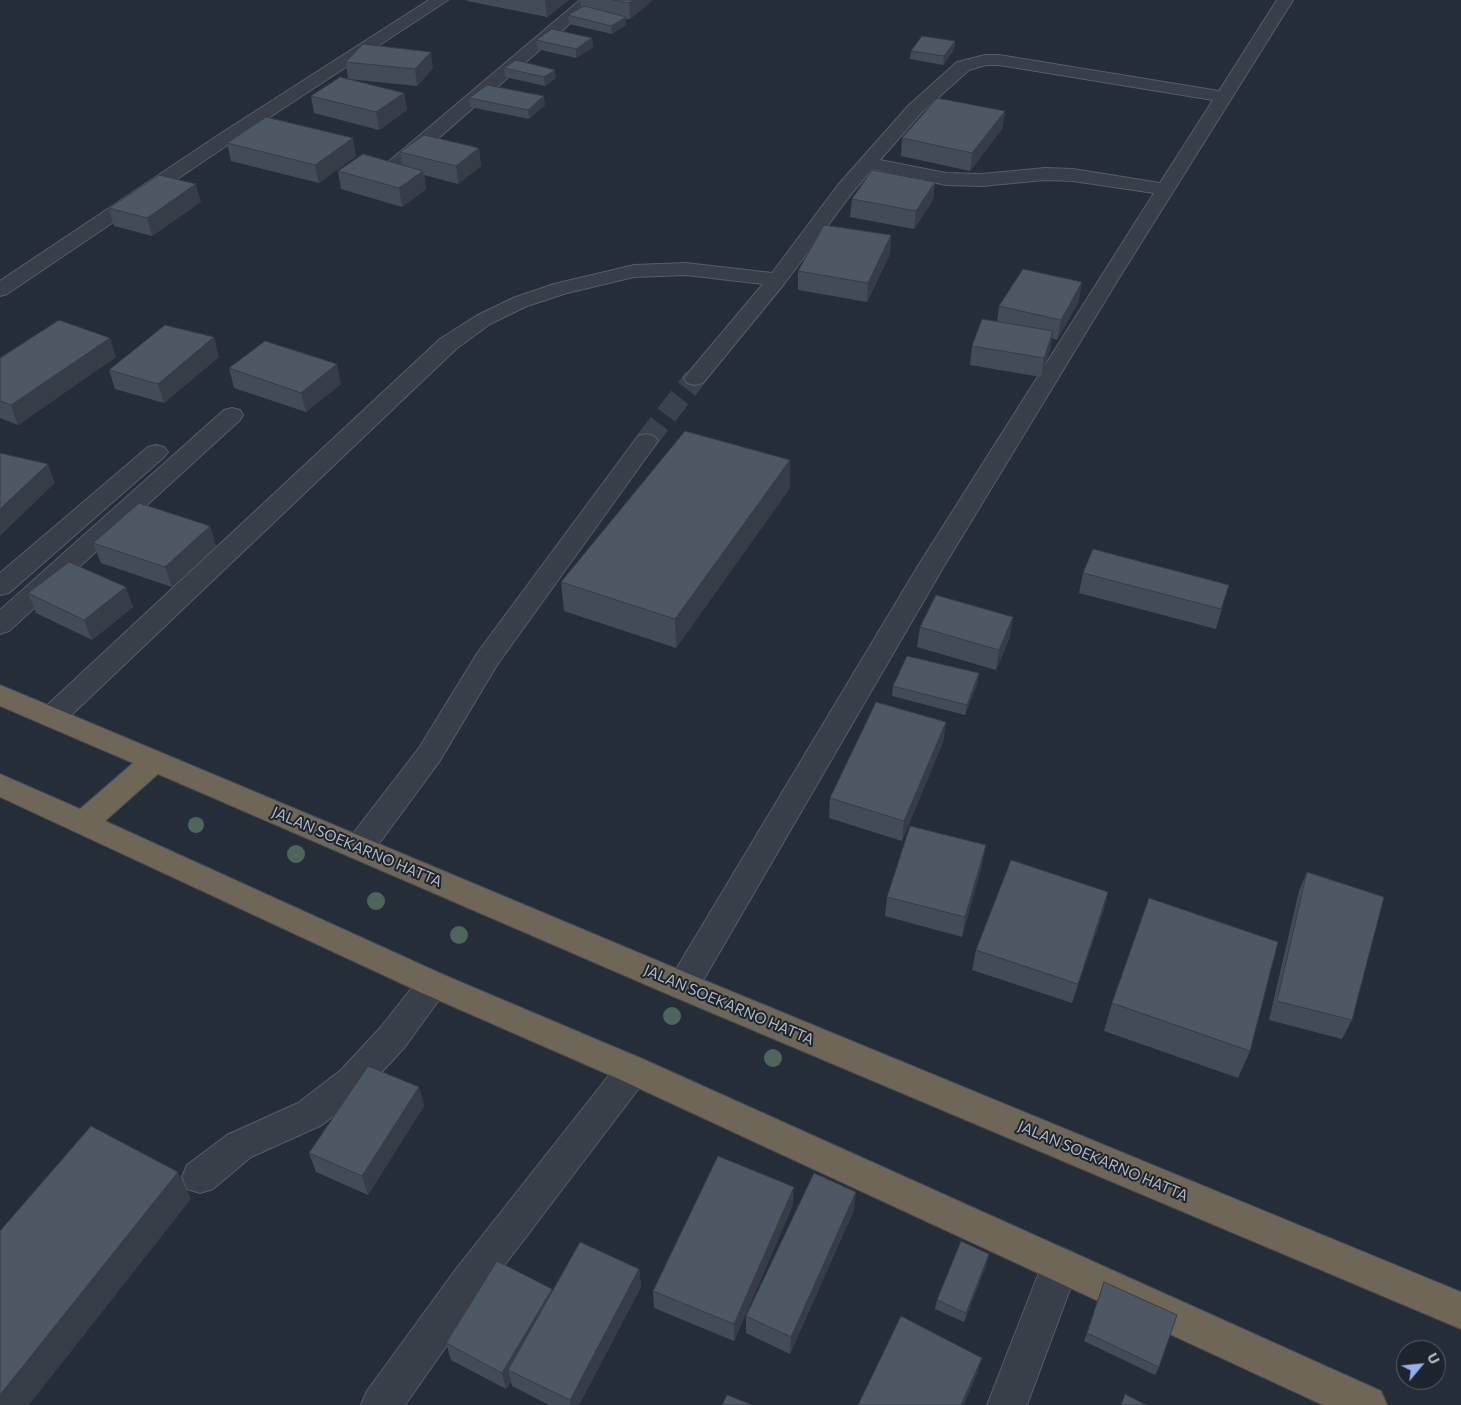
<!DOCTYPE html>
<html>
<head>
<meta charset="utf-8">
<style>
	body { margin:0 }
	#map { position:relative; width:1461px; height:1405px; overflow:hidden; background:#252d38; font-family:Commissioner,sans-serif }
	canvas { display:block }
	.north { position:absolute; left:1396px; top:1340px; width:50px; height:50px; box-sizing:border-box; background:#1e242e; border:1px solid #5a606a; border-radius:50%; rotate:62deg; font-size:14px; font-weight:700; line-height:20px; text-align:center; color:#b4bac5 }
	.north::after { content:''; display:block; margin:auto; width:18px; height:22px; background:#93b2eb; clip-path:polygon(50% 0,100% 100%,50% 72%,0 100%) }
</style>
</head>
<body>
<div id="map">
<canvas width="1461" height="1405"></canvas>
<div class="north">U</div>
</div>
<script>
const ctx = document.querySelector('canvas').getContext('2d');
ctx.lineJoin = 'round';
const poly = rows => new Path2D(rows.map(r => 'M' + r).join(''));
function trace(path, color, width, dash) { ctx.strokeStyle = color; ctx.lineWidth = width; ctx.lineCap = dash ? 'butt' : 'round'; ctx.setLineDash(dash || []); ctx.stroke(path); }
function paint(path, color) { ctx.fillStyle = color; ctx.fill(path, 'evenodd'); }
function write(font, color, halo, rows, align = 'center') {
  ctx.font = font + ' Commissioner,sans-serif'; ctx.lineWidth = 4; ctx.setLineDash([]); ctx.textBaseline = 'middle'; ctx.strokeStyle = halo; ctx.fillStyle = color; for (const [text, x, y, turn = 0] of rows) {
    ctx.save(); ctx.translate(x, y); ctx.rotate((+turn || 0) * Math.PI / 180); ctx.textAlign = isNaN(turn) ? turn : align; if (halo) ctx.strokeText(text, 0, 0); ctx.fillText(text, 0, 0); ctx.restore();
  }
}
const minorTunnel = poly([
	[646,441,695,378]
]);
const minor = poly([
	[429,0,448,0,232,142,7,294,0,296,0,281,220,134,429,0],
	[580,0,597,0,395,176,388,178,381,176,379,172,381,168,580,0],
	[1277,0,1293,0,1119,278,944,566,694,996,683,999,672,996,667,986,672,976,918,566,1154,193,1073,181,1045,180,982,186,946,185,872,169,852,193,784,284,703,383,695,385,687,383,684,378,763,284,686,275,634,277,567,293,527,306,490,324,456,349,62,724,52,727,42,724,38,717,42,710,440,339,476,316,513,298,554,284,634,265,686,263,772,273,838,185,909,105,957,62,985,55,999,55,1219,91,1277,0],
	[986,65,999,65,1213,100,1160,183,1073,169,1045,168,982,174,946,173,880,160,921,113,969,70,986,65],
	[232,408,240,410,243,415,240,420,9,631,0,634,0,610,224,410,232,408],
	[646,434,654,436,658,441,497,665,439,762,370,856,359,860,348,856,344,848,348,840,419,748,478,652,638,436,646,434],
	[156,445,164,447,168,452,164,457,9,593,0,595,0,573,148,447,156,445],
	[433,971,444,975,449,984,444,993,404,1048,365,1090,322,1125,251,1157,213,1189,200,1193,187,1189,182,1177,187,1165,227,1135,298,1103,341,1070,380,1028,422,975,433,971],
	[633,1055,645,1060,650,1070,645,1080,482,1295,405,1405,361,1405,367,1391,456,1269,621,1060,633,1055],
	[1060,1247,1073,1252,1079,1265,1027,1405,987,1405,1047,1252,1060,1247]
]);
const highway = poly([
	[0,685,694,976,1461,1292,1461,1329,672,996,158,774,105,821,444,975,645,1060,1381,1391,1387,1405,1323,1405,621,1080,422,993,0,797,0,774,80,809,133,763,0,706,0,685]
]);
const trees = [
	[196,825,8],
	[296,854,9],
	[376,901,9],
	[459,935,9],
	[672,1016,9],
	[773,1058,9]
];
const wall = poly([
	[467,0,569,0,547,17,467,1],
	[580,0,652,0,652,1,630,19,626,19,626,25,612,34,569,24,568,15,581,7],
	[536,40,593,47,576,58,537,49],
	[955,41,954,50,943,65,910,59,911,51],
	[346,62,433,68,417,86,348,79],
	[504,68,556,78,545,86,505,77],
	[404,93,407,110,379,130,314,113,311,96],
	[469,98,545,105,529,119,470,107],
	[1005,111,1002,129,970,171,901,156,902,138],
	[227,143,356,156,319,183,231,161],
	[479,148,481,166,458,184,424,175,426,189,402,207,341,189,338,171,403,166,400,152],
	[935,182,933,200,914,229,850,217,852,199],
	[201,202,152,236,114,226,109,208],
	[891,235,890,254,867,302,798,290,798,271],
	[1079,301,1057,340,1052,338,1050,350,1041,377,970,365,972,346,997,322,999,306],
	[116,357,18,425,0,418,0,358],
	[219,357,164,403,115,389,109,370],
	[229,368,341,384,306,412,234,388],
	[790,488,676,648,564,611,561,582],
	[210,526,216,546,172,587,101,563,93,543],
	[1083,573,1229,585,1216,629,1079,593],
	[28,593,133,607,92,640,36,613],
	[920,627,1010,637,996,670,917,647],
	[979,673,977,684,965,715,892,696,893,686],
	[946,722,943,742,902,841,829,818,830,798],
	[982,865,962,937,885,916,887,897],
	[1307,872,1352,1020,1342,1039,1269,1020,1299,891],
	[1108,892,1103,912,1072,1003,972,970,976,950],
	[1112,1003,1250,1051,1238,1078,1104,1031],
	[419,1087,424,1106,368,1195,316,1172,309,1153],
	[793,1205,734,1341,654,1308,653,1291],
	[854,1210,790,1354,746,1333,746,1316],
	[987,1263,964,1322,935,1309,937,1300],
	[639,1269,641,1287,579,1405,549,1405,512,1386,511,1382,506,1389,451,1360,446,1343,552,1289,552,1291],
	[1104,1282,1159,1367,1155,1375,1084,1341]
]);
const shadedWall = poly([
	[545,0,569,0,547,17],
	[633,0,652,0,652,1,630,19,629,3],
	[626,17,626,25,612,34,611,26],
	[592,38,593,47,576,58,576,49],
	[955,41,954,50,943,65,944,56],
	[431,52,433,68,417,86,415,69],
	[555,70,556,78,545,86,544,77],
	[404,93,407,110,379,130,376,112],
	[544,96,545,105,529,119,528,110],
	[1005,111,1002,129,970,171,972,153],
	[353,138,356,156,319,183,315,165],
	[479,148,481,166,458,184,456,166],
	[423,171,426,189,402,207,399,188],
	[935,182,933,200,914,229,916,211],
	[196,184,201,202,152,236,147,218],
	[891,235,890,254,867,302,868,283],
	[1082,282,1079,301,1057,340,1061,320],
	[1053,331,1050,350,1041,377,1044,358],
	[214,337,219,357,164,403,158,384],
	[110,338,116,357,18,425,11,405],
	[337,364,341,384,306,412,301,393],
	[790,460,790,488,676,648,675,619],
	[48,464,55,483,0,536,0,509],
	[210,526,216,546,172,587,165,567],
	[126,587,133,607,92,640,84,620],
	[1013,617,1010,637,996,670,999,650],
	[979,673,977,684,965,715,967,705],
	[946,722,943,742,902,841,904,821],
	[986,845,982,865,962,937,965,917],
	[1108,892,1103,912,1072,1003,1078,984],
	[419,1087,424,1106,368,1195,362,1176],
	[178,1172,191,1199,29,1405,0,1405,0,1395],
	[794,1187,793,1205,734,1341,734,1324],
	[856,1192,854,1210,790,1354,791,1337],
	[989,1254,987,1263,964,1322,966,1313],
	[639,1269,641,1287,579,1405,570,1405,570,1400],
	[552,1289,555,1306,508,1370,511,1382,506,1389,502,1373],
	[982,1358,977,1374,964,1405,961,1405]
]);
const building = poly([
	[613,0,633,0,629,3,613,0],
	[584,6,626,17,611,26,568,15,584,6],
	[552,29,592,38,576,49,536,40,552,29],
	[922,36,955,41,944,56,911,51,922,36],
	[363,44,431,52,415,69,346,62,363,44],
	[516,60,555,70,544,77,504,68,516,60],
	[340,77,404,93,376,112,311,96,340,77],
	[487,85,544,96,528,110,469,98,487,85],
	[937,98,1005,111,972,153,902,138,937,98],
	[266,117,353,138,315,165,227,143,266,117],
	[424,135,479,148,456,166,400,152,424,135],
	[363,154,423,171,399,188,338,171,363,154],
	[872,170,935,182,916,211,852,199,872,170],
	[159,175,196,184,147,218,109,208,159,175],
	[824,225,891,235,868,283,798,271,824,225],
	[1023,269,1082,282,1061,320,999,306,1023,269],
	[982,319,1053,331,1044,358,972,346,982,319],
	[59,320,110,338,11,405,0,401,0,358,59,320],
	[165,325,214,337,158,384,109,370,165,325],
	[265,341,337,364,301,393,229,368,265,341],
	[685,431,790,460,675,619,561,582,685,431],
	[0,453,48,464,0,509,0,453],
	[139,503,210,526,165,567,93,543,139,503],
	[1093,549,1229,585,1221,609,1083,573,1093,549],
	[69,562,126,587,84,620,28,593,69,562],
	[936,595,1013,617,999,650,920,627,936,595],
	[907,656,979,673,967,705,893,686,907,656],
	[876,702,946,722,904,821,830,798,876,702],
	[910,826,986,845,965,917,887,897,910,826],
	[1011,860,1108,892,1078,984,976,950,1011,860],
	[1307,872,1384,897,1352,1020,1277,1001,1307,872],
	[1149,898,1278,942,1250,1051,1112,1003,1149,898],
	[368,1066,419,1087,362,1176,309,1153,368,1066],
	[91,1126,178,1172,0,1395,0,1231,91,1126],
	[718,1156,794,1187,734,1324,653,1291,718,1156],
	[814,1173,856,1192,791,1337,746,1316,814,1173],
	[961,1241,989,1254,966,1313,937,1300,961,1241],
	[580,1242,639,1269,570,1400,508,1370,580,1242],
	[497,1261,552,1289,502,1373,446,1343,497,1261],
	[1104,1282,1177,1315,1159,1367,1087,1333,1104,1282],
	[901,1316,982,1358,961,1405,858,1405,901,1316],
	[1125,1394,1146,1405,1121,1405,1125,1394],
	[727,1395,753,1405,722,1405,727,1395]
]);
const streetNames = [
	["JALAN SOEKARNO HATTA",357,847,23],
	["JALAN SOEKARNO HATTA",729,1005,23],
	["JALAN SOEKARNO HATTA",1103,1161,23]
];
trace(minorTunnel, '#3a424d', 22, [22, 11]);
trace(minor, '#575d67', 2);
trace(highway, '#444a54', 2);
paint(minor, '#393f49');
paint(highway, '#6e6657');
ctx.fillStyle = '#4d655b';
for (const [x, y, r] of trees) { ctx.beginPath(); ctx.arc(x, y, r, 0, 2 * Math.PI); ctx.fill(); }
paint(wall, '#434b56');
paint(shadedWall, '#373d46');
paint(building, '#4e5764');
trace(building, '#373d46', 1);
write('15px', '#b4bac5', '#1e242e', streetNames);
</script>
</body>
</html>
